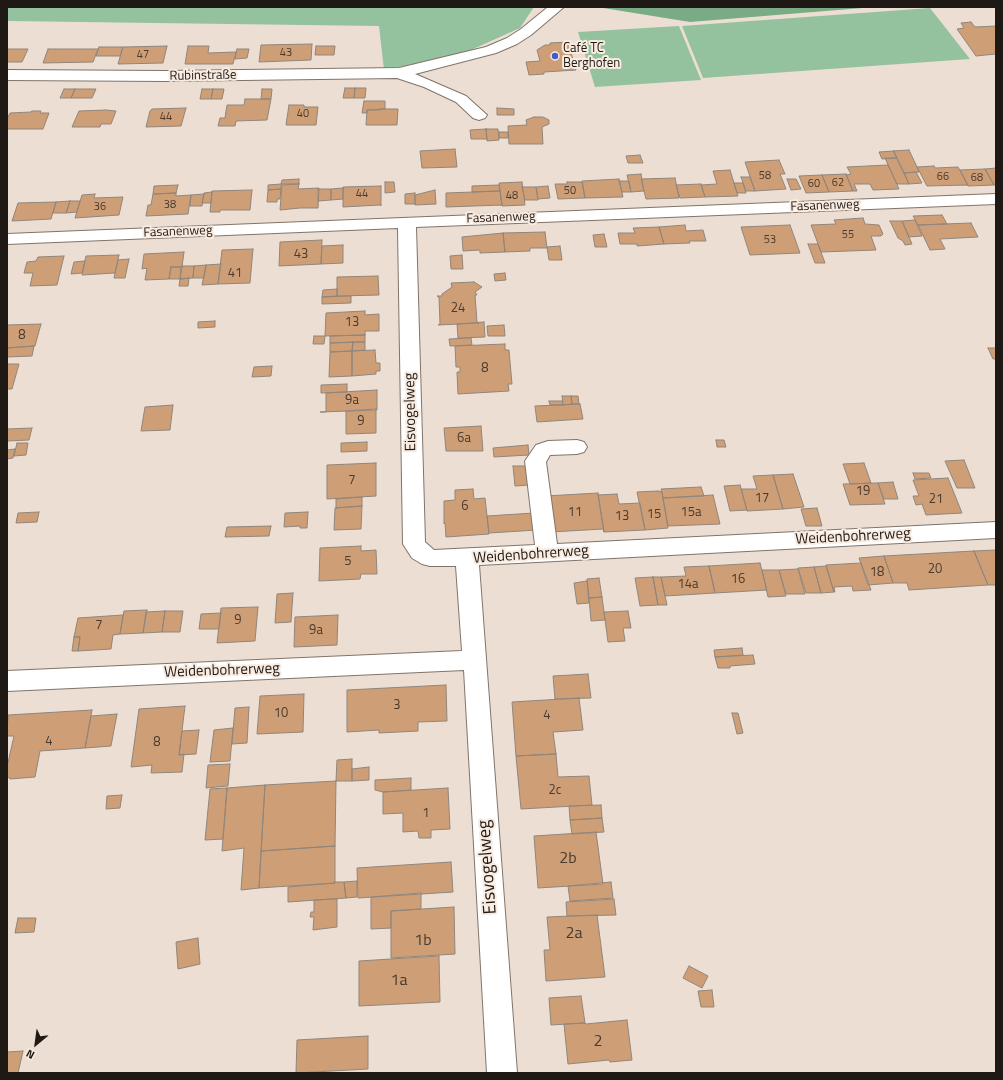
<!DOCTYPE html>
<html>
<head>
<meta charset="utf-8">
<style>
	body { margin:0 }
	#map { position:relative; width:1003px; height:1080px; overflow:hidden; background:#ecded3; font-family:"Titillium Web",sans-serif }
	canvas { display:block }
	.frame { position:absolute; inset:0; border:8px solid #1e1915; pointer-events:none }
	.north { position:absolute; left:16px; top:1024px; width:40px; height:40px; -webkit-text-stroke:3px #f9ebe0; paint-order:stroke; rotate:209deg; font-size:11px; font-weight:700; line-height:16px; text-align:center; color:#1e1915 }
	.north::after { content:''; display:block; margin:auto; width:14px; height:18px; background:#1e1915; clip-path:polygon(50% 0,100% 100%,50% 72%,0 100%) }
</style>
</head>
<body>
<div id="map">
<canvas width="1003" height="1080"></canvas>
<div class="frame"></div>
<div class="north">N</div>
</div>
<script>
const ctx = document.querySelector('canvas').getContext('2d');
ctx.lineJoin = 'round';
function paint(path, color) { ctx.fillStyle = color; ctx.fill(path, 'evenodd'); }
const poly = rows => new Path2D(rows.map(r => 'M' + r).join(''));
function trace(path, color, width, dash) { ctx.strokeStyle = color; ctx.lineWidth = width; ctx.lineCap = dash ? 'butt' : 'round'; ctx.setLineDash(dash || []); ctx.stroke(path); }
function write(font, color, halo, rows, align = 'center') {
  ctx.font = font + ' "Titillium Web",sans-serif'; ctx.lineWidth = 4; ctx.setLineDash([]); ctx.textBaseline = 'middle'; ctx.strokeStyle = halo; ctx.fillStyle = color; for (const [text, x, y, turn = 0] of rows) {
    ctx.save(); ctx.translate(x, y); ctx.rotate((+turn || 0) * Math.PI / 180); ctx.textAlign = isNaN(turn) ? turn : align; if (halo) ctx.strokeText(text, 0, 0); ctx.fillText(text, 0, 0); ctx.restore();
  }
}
const green = poly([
	[7,7,534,7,520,28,462,54,384,70,379,26,7,21],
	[930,8,970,59,703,78,682,26],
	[679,26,701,80,595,87,578,32]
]);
const forest = poly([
	[597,7,875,7,690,22]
]);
const building = poly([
	[971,22,975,27,996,26,996,54,976,56,957,29,964,28,961,23,971,22],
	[568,42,576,70,544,72,544,74,529,75,526,62,540,61,537,50,545,45,550,45,550,43,568,42],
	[312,44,311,60,259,62,261,45,312,44],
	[167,46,163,63,118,64,123,47,167,46],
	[188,46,209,46,208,53,236,52,233,64,185,64,188,46],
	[316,46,335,46,334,55,315,55,316,46],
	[99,47,123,47,120,56,96,56,99,47],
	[7,49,28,49,22,62,7,62,7,49],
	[48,49,98,49,93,62,43,63,48,49],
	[237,49,249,49,247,58,235,59,237,49],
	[345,88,355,88,354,98,343,98,345,88],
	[355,88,366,88,365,98,354,98,355,88],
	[64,89,75,89,71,98,60,98,64,89],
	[75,89,96,89,92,98,71,98,75,89],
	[202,89,213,89,211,99,200,99,202,89],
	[213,89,224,89,222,99,211,99,213,89],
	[262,89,272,89,271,99,261,99,262,89],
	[245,99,271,99,267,120,236,121,235,126,218,126,220,118,225,118,227,105,244,105,245,99],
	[364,101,385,101,385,109,367,110,367,113,362,113,364,101],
	[289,105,304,105,304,107,318,107,316,125,286,125,289,105],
	[186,108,181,126,146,127,150,111,152,109,186,108],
	[497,108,514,109,514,115,497,115,497,108],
	[380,109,398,109,397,125,366,125,367,110,380,110,380,109],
	[106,110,116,111,111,124,101,124,100,127,72,127,79,111,106,110],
	[32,111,41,111,40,113,49,113,43,129,7,129,7,119,10,113,31,112,32,111],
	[534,117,543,117,549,120,549,124,542,127,543,144,509,144,508,126,527,125,526,120,534,117],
	[486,129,487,139,471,139,470,130,486,129],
	[486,129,498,129,499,140,487,141,486,129],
	[499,132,508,132,508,138,499,138,499,132],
	[455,149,457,167,422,168,420,151,455,149],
	[909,150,917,167,919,172,904,173,893,151,909,150],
	[894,151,897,158,882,159,879,152,894,151],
	[640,155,643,163,628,163,626,156,640,155],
	[885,158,897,158,909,184,897,184,885,158],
	[779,160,785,174,780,174,786,189,755,191,745,162,779,160],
	[888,165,899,189,873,190,870,184,854,184,857,191,853,191,846,175,851,174,847,167,888,165],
	[934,166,935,168,958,167,968,185,927,186,917,167,934,166],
	[996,168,996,185,994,185,985,169,996,168],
	[985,169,994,185,968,186,960,170,985,169],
	[730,170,738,196,705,197,701,185,717,184,713,171,730,170],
	[916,172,922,183,909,184,904,173,916,172],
	[641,174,644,191,631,192,627,175,641,174],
	[846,174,853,191,829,192,822,175,846,174],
	[822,175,829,192,806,193,799,176,822,175],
	[741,177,750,177,755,191,746,191,741,177],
	[675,178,679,198,646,199,641,179,675,178],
	[299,179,299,184,281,184,282,180,299,179],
	[619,179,623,197,585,198,582,181,619,179],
	[787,179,796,179,801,189,791,190,787,179],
	[619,181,629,181,631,192,622,192,619,181],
	[385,182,394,182,395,192,385,193,385,182],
	[522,182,525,205,502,206,499,183,522,182],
	[567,182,582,182,585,198,558,199,555,184,567,184,567,182],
	[734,183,743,183,746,193,737,193,734,183],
	[281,184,281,189,268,190,268,185,281,184],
	[299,184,298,189,319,188,318,208,300,208,280,210,282,185,299,184],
	[701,184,705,197,680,198,676,185,701,184],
	[178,185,176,193,153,194,154,186,178,185],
	[499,185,500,191,472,192,472,186,499,185],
	[381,186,381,206,380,205,343,207,343,187,381,186],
	[548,186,550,198,538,199,536,187,548,186],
	[522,187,536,187,538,200,525,200,522,187],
	[343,188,343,199,331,200,331,189,343,188],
	[281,189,280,199,277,199,277,202,267,202,268,190,281,189],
	[318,189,331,189,331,200,318,201,318,189],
	[252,190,250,210,220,210,220,212,210,212,212,191,252,190],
	[435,190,436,204,415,205,415,195,435,190],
	[500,191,502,205,446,207,446,193,500,191],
	[212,192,211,203,202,203,204,193,212,192],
	[176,193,176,196,191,195,188,214,146,216,148,205,151,205,153,194,176,193],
	[415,193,415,204,405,204,405,194,415,193],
	[95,194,94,198,123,197,119,215,75,218,82,195,95,194],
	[204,194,202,206,190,206,191,195,204,194],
	[70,201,80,201,77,212,66,213,70,201],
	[70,201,66,213,53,213,56,202,70,201],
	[56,202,51,219,12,221,18,203,56,202],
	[942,215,947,224,918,225,913,216,942,215],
	[863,218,865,224,879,225,883,234,881,236,871,236,876,250,821,252,811,225,836,224,834,220,863,218],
	[915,220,922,236,909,237,902,221,915,220],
	[890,221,902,221,912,244,905,245,903,241,898,238,890,221],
	[971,223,978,237,940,239,945,249,930,250,918,225,971,223],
	[685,225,686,231,703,230,706,241,689,241,690,243,664,244,659,227,685,225],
	[790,225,800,253,750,255,741,227,790,225],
	[659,227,664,244,637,246,637,244,620,244,618,233,635,233,633,228,659,227],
	[545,232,547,248,530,248,530,251,505,252,503,233,545,232],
	[503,233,505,252,480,253,480,250,463,251,462,237,503,233],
	[604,234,607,247,595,247,593,235,604,234],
	[322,240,321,264,279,266,280,242,322,240],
	[808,244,818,244,825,263,815,263,808,244],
	[343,245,343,263,321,264,322,246,343,245],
	[560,246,562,260,549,260,547,247,560,246],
	[253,249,250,283,218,284,222,250,253,249],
	[184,252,182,267,171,267,169,279,145,280,147,268,142,269,144,254,184,252],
	[119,255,115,273,82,275,86,256,119,255],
	[462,255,463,269,451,269,450,256,462,255],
	[64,256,57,285,30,286,33,273,24,273,27,262,36,261,38,257,64,256],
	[129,259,125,278,114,278,118,260,129,259],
	[85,261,82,273,71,274,74,262,85,261],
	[221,264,218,284,202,285,206,265,221,264],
	[206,265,204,278,193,278,194,266,206,265],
	[194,266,193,278,180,279,181,266,194,266],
	[171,267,182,267,180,279,169,279,171,267],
	[505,273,506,280,495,281,494,274,505,273],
	[378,276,379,295,337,296,337,277,378,276],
	[189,278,188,286,179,286,180,279,189,278],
	[474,282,482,287,475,292,477,295,475,295,477,322,479,323,438,325,440,324,439,297,437,296,442,296,442,294,452,287,451,283,474,282],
	[337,289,337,296,322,297,323,290,337,289],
	[351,296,351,303,322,304,322,297,351,296],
	[365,311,365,315,379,314,379,331,365,331,365,335,325,336,326,313,365,311],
	[215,321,215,327,198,328,198,322,215,321],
	[484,322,485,337,458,338,457,324,484,322],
	[41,324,35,346,7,348,7,325,41,324],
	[504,325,505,336,488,336,487,326,504,325],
	[365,335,365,342,330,343,330,336,365,335],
	[314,336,325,336,324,344,313,344,314,336],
	[471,338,472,345,450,346,449,339,471,338],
	[353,342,352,351,330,352,330,343,353,342],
	[353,342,365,342,365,350,352,351,353,342],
	[505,344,505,350,509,350,512,384,508,384,509,391,458,394,457,372,460,372,460,367,456,367,455,346,505,344],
	[34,346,32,356,7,357,7,348,34,346],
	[988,348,996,348,996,359,993,359,988,348],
	[375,350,376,363,380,363,380,371,376,371,376,374,352,376,352,351,375,350],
	[352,351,352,376,329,377,330,352,352,351],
	[7,364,19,364,12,389,7,389,7,364],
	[272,366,271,376,252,377,254,367,272,366],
	[347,384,347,392,321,393,321,385,347,384],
	[377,390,377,410,320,412,326,412,326,393,377,390],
	[562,396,571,396,572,404,563,405,562,396],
	[571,396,578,396,579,404,572,404,571,396],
	[549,401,562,401,563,405,550,405,549,401],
	[580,404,583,419,537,422,535,406,580,404],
	[173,405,170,430,141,431,145,407,173,405],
	[376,409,376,433,346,434,346,411,376,409],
	[481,426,483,451,446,451,444,428,481,426],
	[32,428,29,440,7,441,7,429,32,428],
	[716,440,724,440,726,447,717,447,716,440],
	[367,442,367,451,341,452,341,443,367,442],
	[17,443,28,443,26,455,14,456,17,443],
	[528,445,529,455,494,457,493,448,528,445],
	[15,449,13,458,7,459,7,450,15,449],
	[964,460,975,488,957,488,945,461,964,460],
	[376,463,376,496,327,499,327,465,376,463],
	[864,463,871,483,850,484,843,464,864,463],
	[513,466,527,466,529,485,515,486,513,466],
	[913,473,929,473,931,478,915,479,913,473],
	[793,474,804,507,783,509,773,475,793,474],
	[773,475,783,509,747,511,741,489,757,489,753,476,773,475],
	[948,478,962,513,926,515,922,504,916,505,913,496,919,496,913,480,948,478],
	[893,482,898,499,884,499,878,483,893,482],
	[878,483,885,504,850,505,843,484,878,483],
	[740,485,747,510,730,511,724,486,740,485],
	[701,487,704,496,663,498,661,489,701,487],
	[473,489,474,499,485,498,489,534,446,537,445,523,444,524,444,501,455,500,455,490,473,489],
	[658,491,662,492,668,528,645,530,637,492,658,491],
	[598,493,604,532,603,529,551,532,546,496,598,493],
	[617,494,619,504,640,503,645,530,604,532,598,495,617,494],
	[713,495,720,524,668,526,663,498,713,495],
	[362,497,362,506,336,508,336,499,362,497],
	[362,506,361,529,334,530,335,508,362,506],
	[817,508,822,526,806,526,801,509,817,508],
	[39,512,37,522,16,523,18,513,39,512],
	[308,512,307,528,300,528,300,526,284,527,285,513,308,512],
	[534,513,537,530,489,533,487,516,534,513],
	[271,526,269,536,225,537,227,527,271,526],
	[361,546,361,551,376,550,377,574,361,574,360,579,319,581,320,548,361,546],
	[996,550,996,585,988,585,974,551,996,550],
	[974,551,988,585,909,590,907,583,893,583,884,556,974,551],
	[884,556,893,583,868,585,859,558,884,556],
	[760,563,767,590,715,593,709,566,760,563],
	[861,563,871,590,853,591,852,586,834,587,835,592,834,592,826,565,861,563],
	[709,566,715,593,665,596,661,577,686,576,684,567,709,566],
	[826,566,834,592,821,593,814,567,826,566],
	[814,567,821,593,806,593,798,568,814,567],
	[798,569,805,594,786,594,779,570,798,569],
	[762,570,779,570,786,596,768,597,762,570],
	[653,577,658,605,640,606,635,578,653,577],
	[653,577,661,577,667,605,658,605,653,577],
	[599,578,602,597,589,598,587,579,599,578],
	[587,581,589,603,577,604,574,583,587,581],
	[293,593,291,622,275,623,277,594,293,593],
	[602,597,605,620,591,621,589,598,602,597],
	[258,607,255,641,217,643,221,608,258,607],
	[147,610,143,633,120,634,124,611,147,610],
	[165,611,162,632,143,633,146,612,165,611],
	[165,611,183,611,180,632,162,632,165,611],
	[628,611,631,628,623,628,625,641,608,642,604,612,628,611],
	[221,613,219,629,199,629,201,614,221,613],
	[123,615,120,634,113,635,111,649,78,651,80,637,74,637,78,618,123,615],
	[338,615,337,645,294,647,295,617,338,615],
	[74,637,80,637,78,651,72,651,74,637],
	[742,648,743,655,715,657,714,650,742,648],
	[753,655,755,664,730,666,730,668,718,668,715,657,753,655],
	[588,674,591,698,555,699,553,676,588,674],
	[446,685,447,721,418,722,418,731,379,733,379,730,347,732,347,690,446,685],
	[304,694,303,732,257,734,260,696,304,694],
	[579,698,583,730,553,732,556,754,516,756,512,702,579,698],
	[185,706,179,755,184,754,182,772,151,773,152,765,131,767,139,709,185,706],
	[249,707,247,743,232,744,235,708,249,707],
	[92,710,85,748,40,751,35,777,10,779,7,776,7,767,14,736,7,736,8,715,92,710],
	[732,713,738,713,743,733,737,734,732,713],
	[117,714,111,746,85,748,91,716,117,714],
	[233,728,230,761,210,762,214,730,233,728],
	[199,730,196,754,179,755,182,731,199,730],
	[556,754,558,777,589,776,592,805,521,809,516,756,556,754],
	[352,759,352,781,336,781,337,760,352,759],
	[230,764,228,786,206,788,208,765,230,764],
	[369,767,369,780,352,781,352,769,369,767],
	[411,778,411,790,383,792,375,790,375,780,411,778],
	[336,781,335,846,261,851,265,785,336,781],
	[265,785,259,888,241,890,244,848,222,851,227,788,265,785],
	[227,788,223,839,205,840,210,789,227,788],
	[448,788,450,829,431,830,431,838,419,838,418,831,403,832,403,813,383,814,383,792,448,788],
	[122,795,120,808,106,809,107,796,122,795],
	[601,805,602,818,570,820,569,806,601,805],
	[602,818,604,832,572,834,570,820,602,818],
	[596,832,603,884,538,888,534,836,596,832],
	[335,846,335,883,259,888,261,851,335,846],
	[451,862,453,892,358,898,357,868,451,862],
	[357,881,357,897,346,898,344,882,357,881],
	[335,882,344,882,346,898,288,902,288,887,335,883,335,882],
	[611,882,613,898,570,901,568,886,611,882],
	[421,893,421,909,391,911,391,928,371,929,371,897,421,893],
	[337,899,337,927,313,930,314,917,310,917,311,912,314,912,314,900,337,899],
	[614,899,616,915,567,916,566,902,614,899],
	[454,907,455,954,391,958,391,911,454,907],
	[597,915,605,977,546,981,544,950,550,950,547,917,597,915],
	[18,918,36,918,34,932,15,933,18,918],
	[198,938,200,964,178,969,176,942,198,938],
	[439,956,440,1002,359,1006,359,961,439,956],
	[689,966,708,976,702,988,683,978,689,966],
	[712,990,714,1007,701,1007,698,991,712,990],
	[581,996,585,1023,551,1025,549,998,581,996],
	[627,1020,632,1060,610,1062,609,1060,568,1064,564,1024,585,1023,586,1024,627,1020],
	[368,1036,368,1069,296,1073,297,1040,368,1036],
	[23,1051,18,1073,7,1073,7,1052,23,1051]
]);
const minor = poly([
	[548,7,564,7,531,35,517,44,496,53,415,74,466,96,487,115,485,118,479,120,473,118,456,102,424,87,397,78,165,81,7,80,7,70,165,71,399,68,486,47,507,38,521,29,548,7],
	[996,194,996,204,416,227,425,542,434,550,535,545,525,461,536,445,548,441,577,440,584,442,587,447,584,452,577,454,550,455,546,462,557,544,996,522,996,538,479,565,517,1073,487,1073,464,670,7,691,7,671,462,651,456,566,430,566,422,564,412,558,403,544,398,228,7,244,7,234,996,194]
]);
const markers = [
	[555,56,4,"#415ccf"]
];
const farNumbernames = [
	["43",286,53],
	["47",143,55],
	["40",303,114],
	["44",166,117],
	["58",765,176],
	["66",943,177],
	["68",977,178],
	["62",838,183],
	["60",814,184],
	["50",570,191],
	["44",362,194],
	["48",512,196],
	["38",170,205],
	["36",100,207],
	["55",848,235],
	["53",770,240]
];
const farPoinames = [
	["Café TC",563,49],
	["Berghofen",563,64]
];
const farStreetnames = [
	["Rubinstraße",203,76,-1],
	["Fasanenweg",825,206,-2],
	["Fasanenweg",501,218,-2],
	["Fasanenweg",178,232,-2]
];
const numberNames = [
	["43",301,255],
	["41",235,274],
	["24",458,309],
	["13",352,323],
	["8",22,336],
	["8",485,369],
	["9a",352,401],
	["9",361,422],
	["6a",464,439],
	["7",352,481],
	["19",863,492],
	["17",762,499],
	["21",936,500],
	["6",465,507],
	["11",575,513],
	["15a",691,513],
	["15",654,515],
	["13",622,517],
	["5",348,562],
	["20",935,570],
	["18",877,573],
	["16",738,580],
	["14a",688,585],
	["9",238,621],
	["7",99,626],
	["9a",316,631],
	["3",397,706],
	["10",281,714],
	["4",547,716],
	["4",49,742],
	["8",157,743],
	["2c",555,791],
	["1",426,814]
];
const streetNames = [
	["Eisvogelweg",411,412,-91],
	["Weidenbohrerweg",853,537,-3],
	["Weidenbohrerweg",531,555,-4],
	["Weidenbohrerweg",222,671,-2]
];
const nearNumbernames = [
	["2b",568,859],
	["2a",574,934],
	["1b",423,941],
	["1a",399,981],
	["2",598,1042]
];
const nearStreetnames = [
	["Eisvogelweg",488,867,-94]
];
paint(green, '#95c29e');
paint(forest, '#79ab84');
paint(building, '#ce9f77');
trace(building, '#91857a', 1);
trace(minor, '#80746a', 2);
paint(minor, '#fff');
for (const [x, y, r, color] of markers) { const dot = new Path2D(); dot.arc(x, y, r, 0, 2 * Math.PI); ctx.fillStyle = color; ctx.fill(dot); trace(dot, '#f9ebe0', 1.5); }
write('11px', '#4a3a2e', null, farNumbernames);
write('13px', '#1e1915', '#f9ebe0', farPoinames, 'left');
write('13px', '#1e1915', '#f9ebe0', farStreetnames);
write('13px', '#4a3a2e', null, numberNames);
write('15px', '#1e1915', '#f9ebe0', streetNames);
write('16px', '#4a3a2e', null, nearNumbernames);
write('18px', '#1e1915', '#f9ebe0', nearStreetnames);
</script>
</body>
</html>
